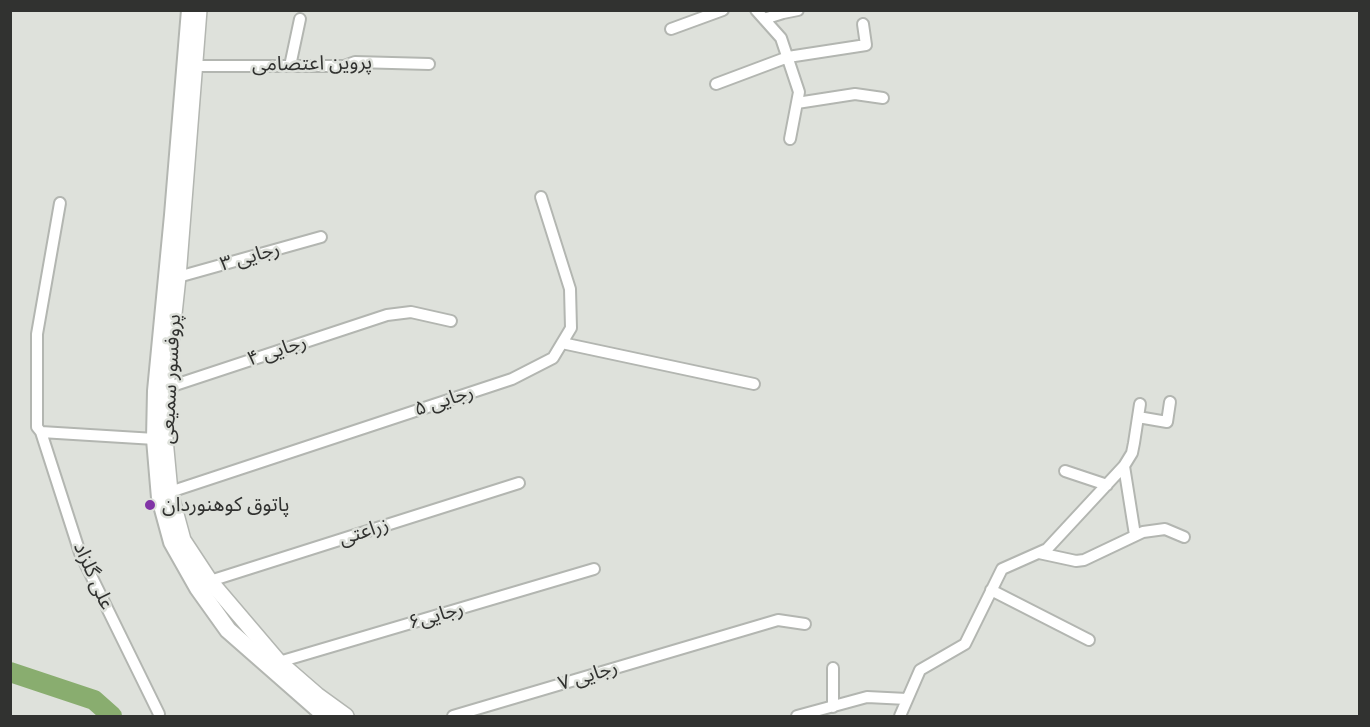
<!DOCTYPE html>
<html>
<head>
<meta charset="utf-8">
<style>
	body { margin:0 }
	#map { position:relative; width:1370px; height:727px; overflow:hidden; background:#dee1db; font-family:"Fira Sans Condensed",sans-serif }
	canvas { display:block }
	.frame { position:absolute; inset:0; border:12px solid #313230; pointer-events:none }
</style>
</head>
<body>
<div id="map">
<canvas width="1370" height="727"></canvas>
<div class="frame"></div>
</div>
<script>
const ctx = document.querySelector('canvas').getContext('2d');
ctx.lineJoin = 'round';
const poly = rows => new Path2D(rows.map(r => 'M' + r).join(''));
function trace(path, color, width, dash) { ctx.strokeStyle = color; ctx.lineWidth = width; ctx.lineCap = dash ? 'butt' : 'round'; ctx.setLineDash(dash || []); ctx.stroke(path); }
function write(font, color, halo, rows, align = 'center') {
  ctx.font = font + ' "Fira Sans Condensed","Noto Sans Arabic",sans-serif'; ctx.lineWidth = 5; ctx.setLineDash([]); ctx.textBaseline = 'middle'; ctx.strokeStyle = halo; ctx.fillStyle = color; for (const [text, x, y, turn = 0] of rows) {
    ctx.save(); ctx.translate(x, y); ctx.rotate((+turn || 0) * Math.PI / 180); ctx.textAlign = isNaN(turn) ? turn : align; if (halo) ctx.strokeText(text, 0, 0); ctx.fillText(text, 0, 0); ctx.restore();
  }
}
const river = poly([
	[10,672,94,700,112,716]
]);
const minor = poly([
	[756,10,781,38,799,92,790,139],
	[764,19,783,13,798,10],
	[671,29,723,10],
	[194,66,344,66,355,62,429,64],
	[290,66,300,19],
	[716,84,788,57,866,45,863,24],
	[797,103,855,94,883,98],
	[178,277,321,237],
	[562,343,754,384],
	[166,388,387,315,411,312,451,321],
	[1138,417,1167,422,1170,402],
	[41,432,37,427,37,334,60,203],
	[155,439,41,432,80,553,159,714],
	[1124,466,1135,535],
	[1065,471,1107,485],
	[170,492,512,379,553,358,571,328,570,289,541,197],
	[1039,553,1076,561,1084,560,1143,532,1165,529,1184,537],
	[210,581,519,483],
	[991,590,1089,640],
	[279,662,594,569],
	[833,707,833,668],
	[453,716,778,620,805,624],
	[797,716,867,697,907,699],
	[900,716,920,670,965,644,1002,569,1047,549,1124,466,1132,453,1134,443,1140,404]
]);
const secondary = poly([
	[199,10,178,277,166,388,165,439,170,492,183,540,210,581,279,662,317,695,346,716]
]);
const primary = poly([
	[190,10,173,215,156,391,155,439,160,498,172,542,198,588,228,630,326,716]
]);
const markers = [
	[150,505,6,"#8134a6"]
];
const streetNames = [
	["پروین اعتصامی",312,64,-1],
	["رجایی ۳",250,257,-16],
	["رجایی ۴",277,351,-18],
	["پروفسور سمیعی",171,379,-87],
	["رجایی ۵",444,401,-18],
	["زراعتی",364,532,-18],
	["علی گلزاد",93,576,66],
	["رجایی۶",436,616,-16],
	["رجایی ۷",588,676,-17]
];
const poiNames = [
	["پاتوق کوهنوردان",162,505]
];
trace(river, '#89ad6f', 20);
trace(minor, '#b3b6b1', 14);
trace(secondary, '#b3b6b1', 18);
trace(primary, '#b3b6b1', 20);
trace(minor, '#fff', 10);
trace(secondary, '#fff', 15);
trace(primary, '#fff', 16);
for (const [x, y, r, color] of markers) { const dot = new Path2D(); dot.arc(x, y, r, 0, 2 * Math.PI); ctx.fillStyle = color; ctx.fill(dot); trace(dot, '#dee1db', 2); }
write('20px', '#313230', '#dee1db', streetNames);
write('20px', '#313230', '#dee1db', poiNames, 'left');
</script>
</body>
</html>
